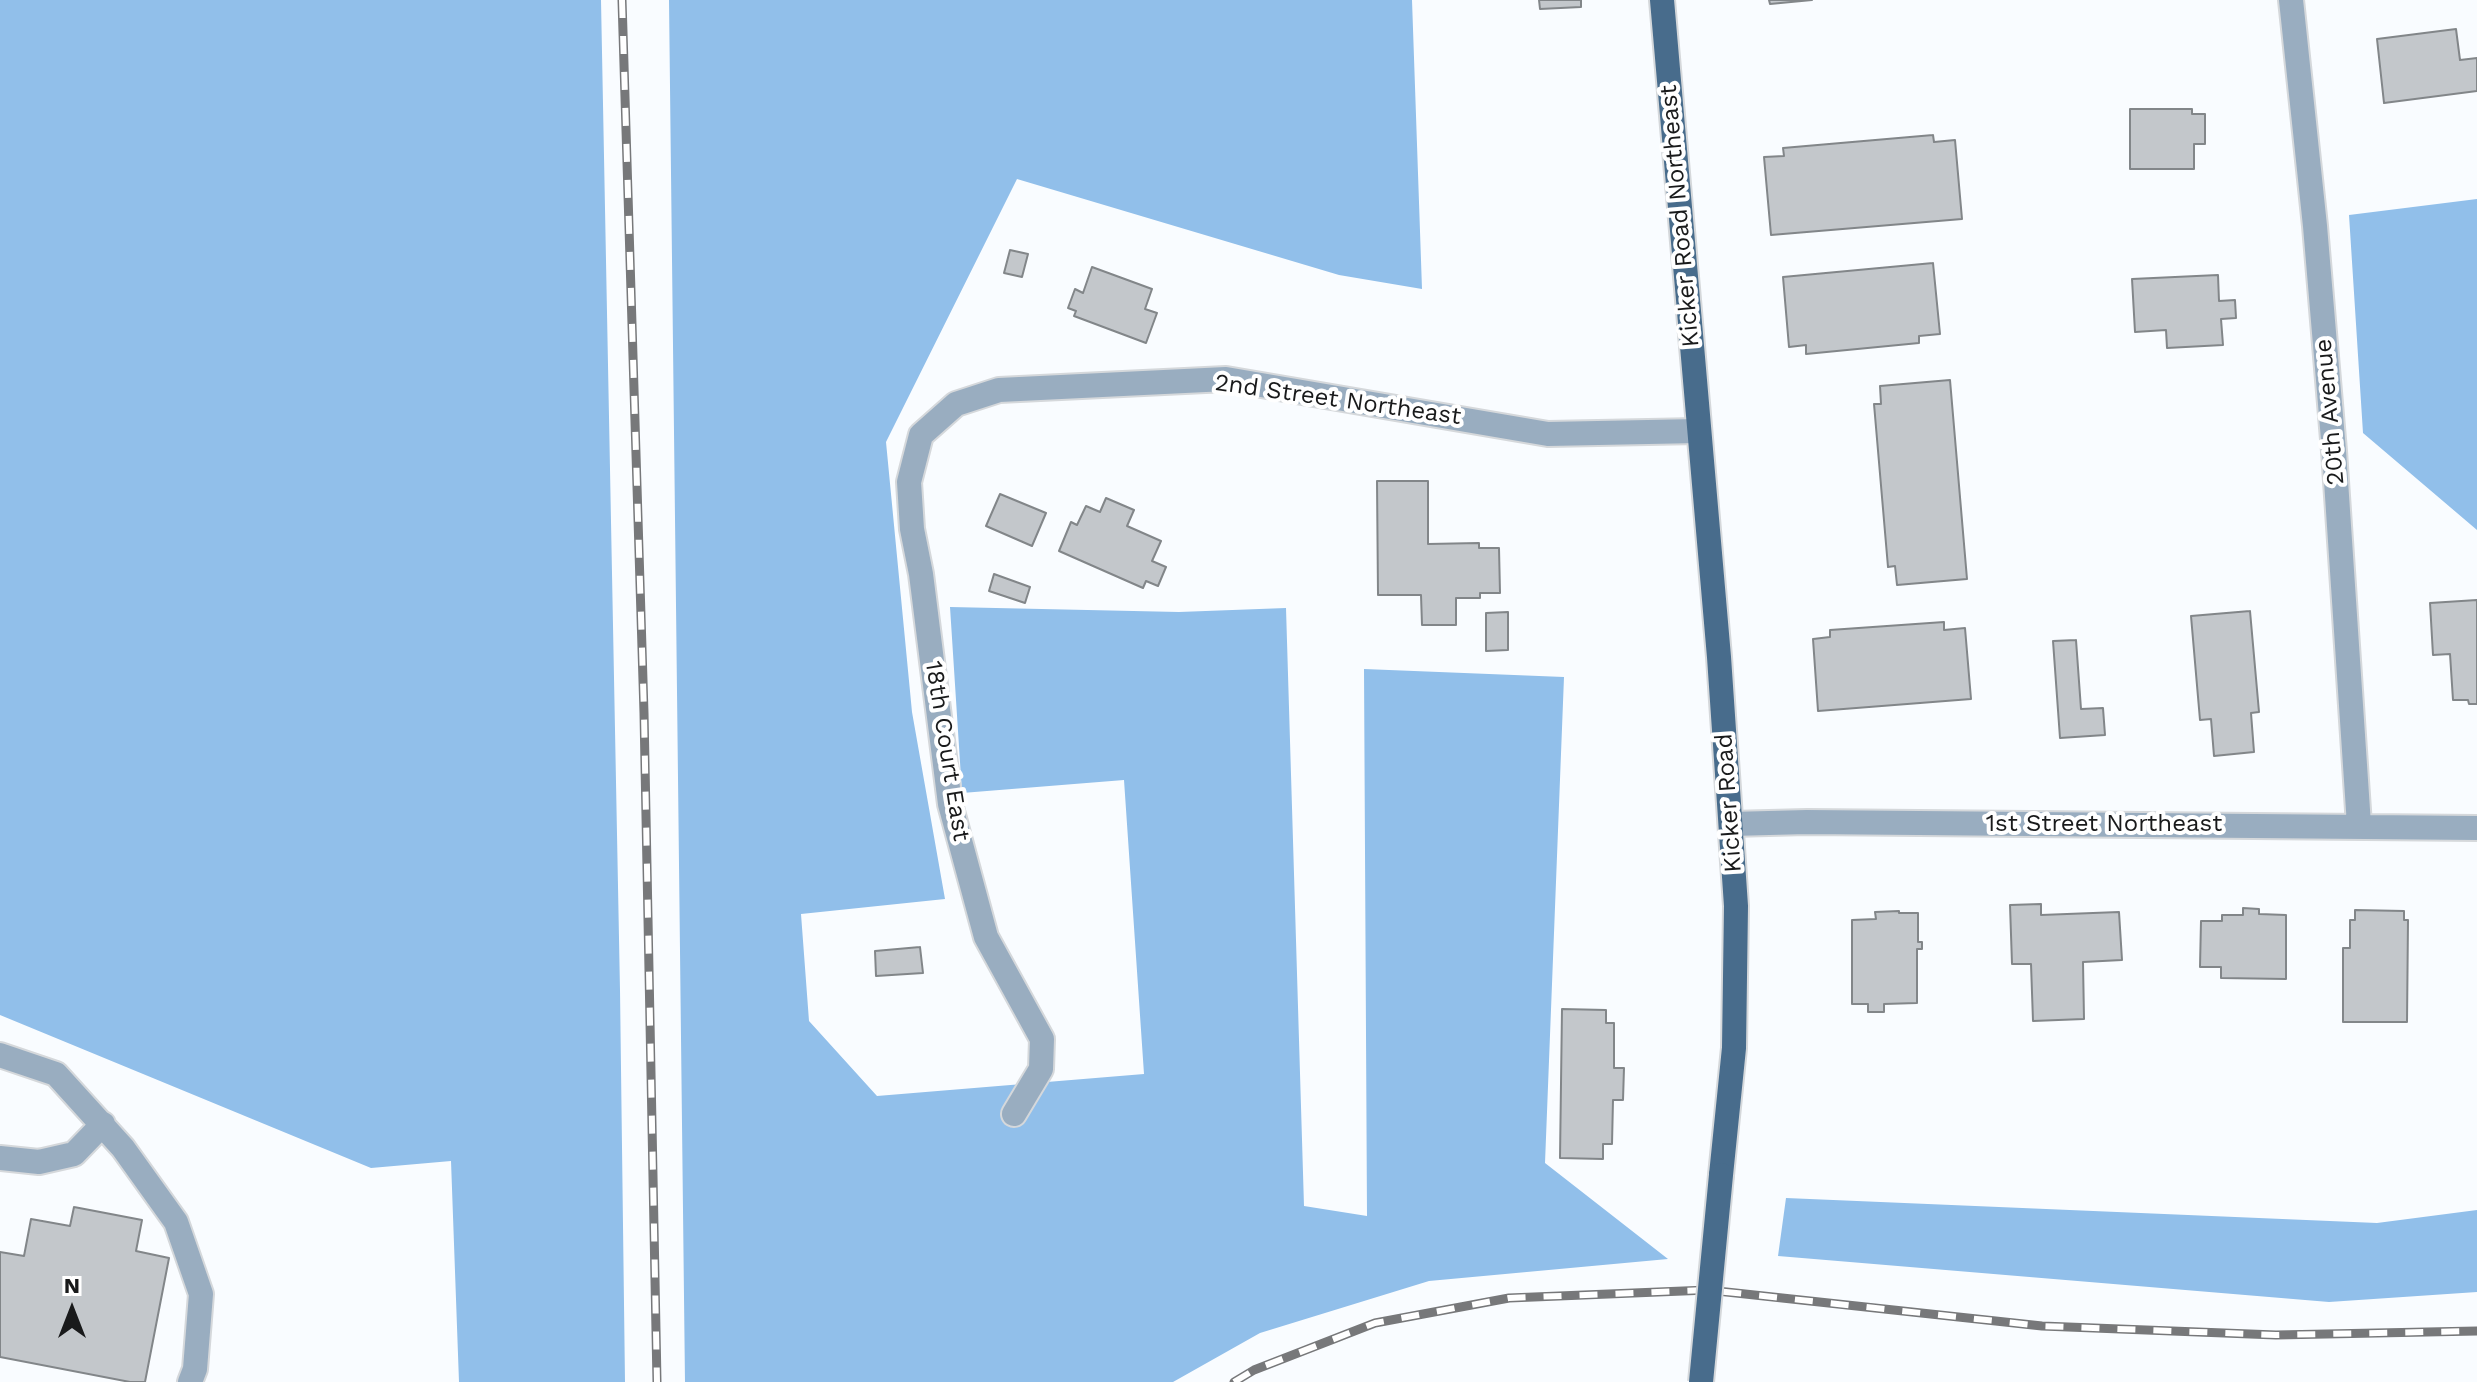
<!DOCTYPE html>
<html>
<head>
<meta charset="utf-8">
<style>
	body { margin:0 }
	#map { position:relative; width:2477px; height:1382px; overflow:hidden; background:#f9fcff; font-family:"Work Sans",sans-serif }
	canvas { display:block }
	.north { position:absolute; left:32px; top:1270px; width:80px; height:80px; -webkit-text-stroke:6px #fff; paint-order:stroke; rotate:0deg; font-size:22px; font-weight:700; line-height:32px; text-align:center; color:#191a1b }
	.north::after { content:''; display:block; margin:auto; width:28px; height:36px; background:#191a1b; clip-path:polygon(50% 0,100% 100%,50% 72%,0 100%) }
</style>
</head>
<body>
<div id="map">
<canvas width="2477" height="1382"></canvas>
<div class="north">N</div>
</div>
<script>
const ctx = document.querySelector('canvas').getContext('2d');
ctx.lineJoin = 'round';
function paint(path, color) { ctx.fillStyle = color; ctx.fill(path, 'evenodd'); }
const poly = rows => new Path2D(rows.map(r => 'M' + r).join(''));
function trace(path, color, width, dash) { ctx.strokeStyle = color; ctx.lineWidth = width; ctx.lineCap = dash ? 'butt' : 'round'; ctx.setLineDash(dash || []); ctx.stroke(path); }
function write(font, color, halo, rows, align = 'center') {
  ctx.font = font + ' "Work Sans",sans-serif'; ctx.lineWidth = 8; ctx.setLineDash([]); ctx.textBaseline = 'middle'; ctx.strokeStyle = halo; ctx.fillStyle = color; for (const [text, x, y, turn = 0] of rows) {
    ctx.save(); ctx.translate(x, y); ctx.rotate((+turn || 0) * Math.PI / 180); ctx.textAlign = isNaN(turn) ? turn : align; if (halo) ctx.strokeText(text, 0, 0); ctx.fillText(text, 0, 0); ctx.restore();
  }
}
const forest = poly([
	[0,0,601,0,620,990,625,1382,459,1382,451,1161,371,1168,0,1015],
	[669,0,1412,0,1422,289,1339,275,1017,179,886,442,912,712,945,899,801,914,809,1021,877,1096,1144,1074,1124,780,962,793,950,607,1179,612,1286,608,1304,1206,1367,1216,1364,669,1564,677,1545,1163,1668,1259,1429,1281,1260,1333,1173,1382,685,1382],
	[2477,199,2477,530,2363,433,2349,215],
	[1786,1198,2377,1223,2477,1210,2477,1292,2329,1302,1778,1256]
]);
const building = poly([
	[1539,0,1581,0,1581,7,1540,9,1539,0],
	[1769,0,1812,0,1770,4,1769,0],
	[2456,29,2460,60,2477,58,2477,91,2384,103,2377,39,2456,29],
	[2130,109,2192,109,2192,114,2205,114,2205,144,2194,144,2194,169,2130,169,2130,109],
	[1933,135,1934,142,1955,140,1962,219,1771,235,1764,157,1784,156,1783,148,1933,135],
	[1010,250,1028,254,1022,277,1004,273,1010,250],
	[1933,263,1940,334,1919,336,1919,343,1806,354,1806,345,1789,347,1783,277,1933,263],
	[1092,267,1152,289,1145,309,1157,313,1146,343,1074,316,1076,311,1068,308,1075,289,1083,293,1092,267],
	[2218,275,2219,301,2235,300,2236,318,2221,319,2223,345,2167,348,2166,330,2135,332,2132,279,2218,275],
	[1950,380,1967,579,1897,585,1895,566,1888,567,1874,404,1881,404,1880,386,1950,380],
	[1377,481,1428,481,1428,544,1479,543,1479,548,1499,548,1500,593,1480,593,1480,598,1456,598,1456,625,1422,625,1421,595,1378,595,1377,481],
	[1000,494,1046,513,1032,546,986,526,1000,494],
	[1106,498,1134,510,1127,526,1161,541,1152,561,1166,567,1158,586,1146,581,1143,588,1059,551,1071,522,1077,525,1086,506,1100,512,1106,498],
	[994,574,1030,587,1025,603,989,591,994,574],
	[2477,600,2477,704,2469,704,2468,700,2453,700,2450,654,2433,655,2430,603,2477,600],
	[2250,611,2259,712,2251,713,2254,752,2214,756,2211,719,2200,720,2191,616,2250,611],
	[1508,612,1508,650,1486,651,1486,613,1508,612],
	[1944,622,1944,630,1965,628,1971,699,1818,711,1813,639,1830,637,1830,630,1944,622],
	[2076,640,2081,709,2103,708,2105,735,2060,738,2053,641,2076,640],
	[2041,904,2041,915,2119,912,2122,960,2083,962,2084,1019,2033,1021,2031,964,2012,964,2010,905,2041,904],
	[2243,908,2259,909,2259,914,2286,915,2286,979,2221,978,2221,967,2200,967,2201,921,2222,921,2222,915,2243,915,2243,908],
	[2355,910,2404,911,2404,920,2408,920,2407,1022,2343,1022,2343,948,2350,948,2350,920,2355,920,2355,910],
	[1899,911,1899,913,1918,913,1918,942,1922,942,1922,949,1917,949,1917,1003,1884,1004,1884,1012,1868,1012,1868,1004,1852,1004,1852,920,1876,919,1875,912,1899,911],
	[920,947,923,973,876,976,875,951,920,947],
	[1562,1009,1606,1010,1606,1023,1614,1023,1614,1068,1624,1068,1623,1100,1613,1100,1612,1144,1603,1144,1603,1159,1560,1158,1562,1009],
	[74,1207,142,1220,136,1251,169,1258,145,1382,130,1382,0,1357,0,1252,24,1256,31,1219,70,1226,74,1207]
]);
const minor = poly([
	[2291,0,2315,226,2334,451,2359,825],
	[1731,824,1807,822,2477,828],
	[0,1055,56,1074,123,1148,176,1222,201,1294,195,1369,190,1382],
	[1014,1114,1041,1069,1042,1039,986,937,950,804,921,574,912,529,909,482,921,435,956,404,999,390,1226,379,1548,434,1698,431],
	[0,1158,39,1162,74,1154,103,1124]
]);
const major = poly([
	[1662,0,1719,657,1736,906,1734,1048,1721,1175]
]);
const rail = poly([
	[622,0,644,713,657,1382],
	[1234,1382,1254,1370,1375,1323,1509,1298,1708,1290,2042,1326,2276,1335,2477,1331]
]);
const majorBridge = poly([
	[1701,1382,1721,1175]
]);
const streetNames = [
	["Kicker Road Northeast",1680,216,-95],
	["2nd Street Northeast",1338,400,8],
	["20th Avenue",2330,412,-95],
	["18th Court East",947,751,81],
	["Kicker Road",1729,803,-94],
	["1st Street Northeast",2104,824]
];
paint(forest, '#91bfea');
paint(building, '#c3c7cb');
trace(building, '#828689', 2);
trace(minor, '#d5d8db', 28);
trace(major, '#d5d8db', 28);
trace(minor, '#99adc0', 24);
trace(major, '#486c8c', 24);
trace(rail, '#77787a', 9);
trace(rail, '#fff', 6, [18]);
trace(majorBridge, '#d5d8db', 28, []);
trace(majorBridge, '#486c8c', 24);
write('24px', '#191a1b', '#fff', streetNames);
</script>
</body>
</html>
